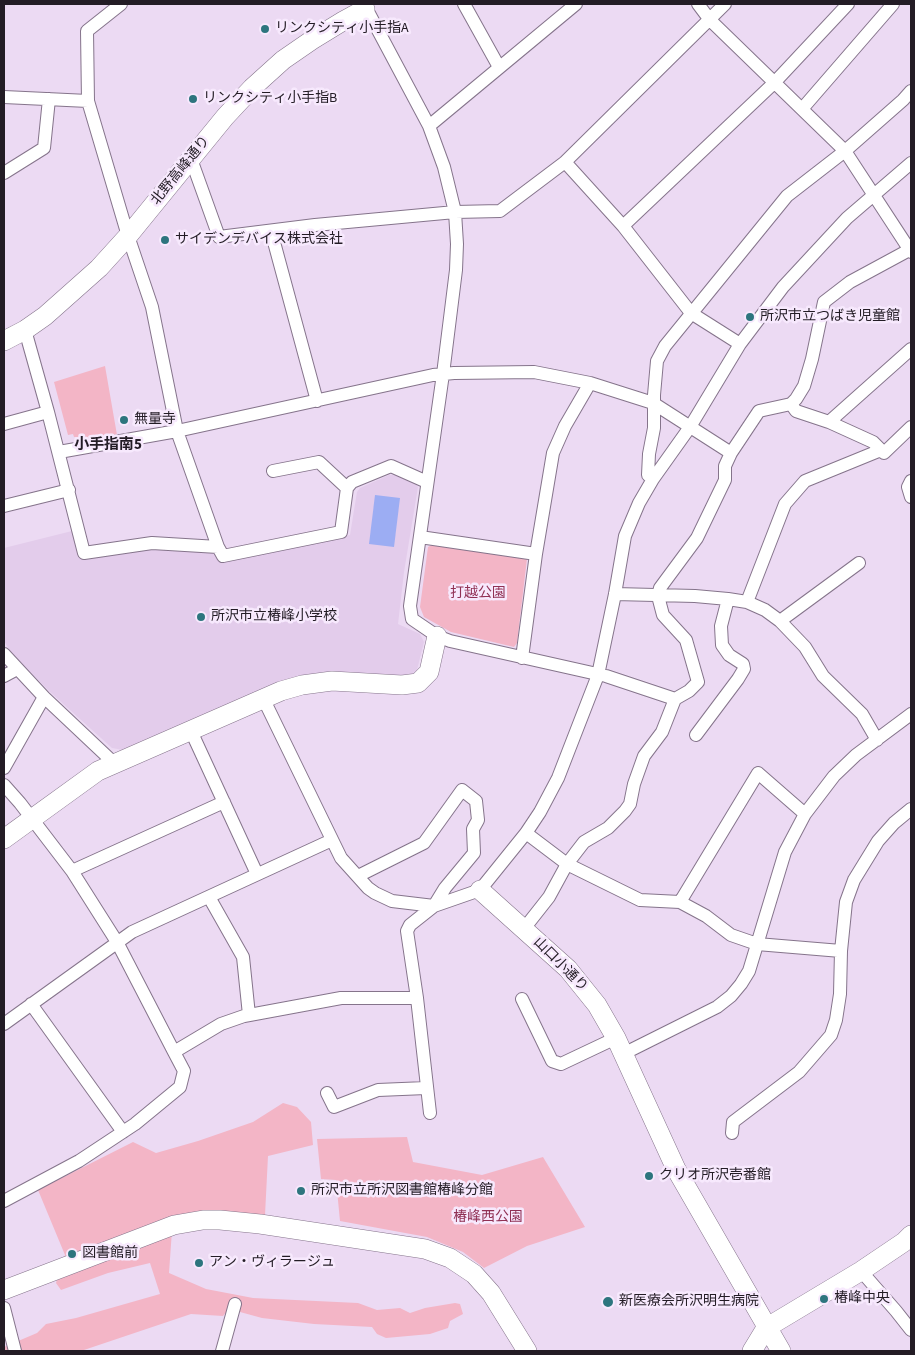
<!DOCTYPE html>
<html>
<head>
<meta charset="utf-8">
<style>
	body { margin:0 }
	#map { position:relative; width:915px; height:1355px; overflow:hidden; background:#ecdaf3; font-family:"Source Sans 3",sans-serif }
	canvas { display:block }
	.frame { position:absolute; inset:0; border:5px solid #231c25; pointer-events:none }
</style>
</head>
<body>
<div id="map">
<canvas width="915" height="1355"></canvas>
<div class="frame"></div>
</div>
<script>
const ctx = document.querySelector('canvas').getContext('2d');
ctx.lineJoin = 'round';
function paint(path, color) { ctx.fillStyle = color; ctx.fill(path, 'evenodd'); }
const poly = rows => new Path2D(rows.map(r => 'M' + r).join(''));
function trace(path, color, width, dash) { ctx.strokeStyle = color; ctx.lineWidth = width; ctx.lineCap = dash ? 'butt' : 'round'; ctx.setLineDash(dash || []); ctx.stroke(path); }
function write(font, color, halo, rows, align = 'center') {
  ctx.font = font + ' "Source Sans 3","Noto Sans JP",sans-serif'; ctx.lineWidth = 5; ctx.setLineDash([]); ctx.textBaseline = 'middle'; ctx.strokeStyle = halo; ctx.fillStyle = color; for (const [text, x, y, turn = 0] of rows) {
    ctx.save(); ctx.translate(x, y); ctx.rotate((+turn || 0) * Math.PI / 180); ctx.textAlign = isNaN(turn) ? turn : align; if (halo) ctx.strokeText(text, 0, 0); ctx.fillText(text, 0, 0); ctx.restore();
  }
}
const built = poly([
	[389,475,397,475,415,483,418,487,404,572,398,624,420,634,424,642,417,670,409,676,287,681,123,750,112,748,49,691,10,651,4,641,4,548,72,531,78,558,151,548,216,553,222,562,350,535,357,492,360,488]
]);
const green = poly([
	[105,366,117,435,77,442,76,437,74,437,73,434,68,435,54,382],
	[433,544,527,559,517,643,514,647,451,632,424,617,420,607,428,547],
	[283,1103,297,1107,311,1122,313,1145,268,1156,265,1215,211,1211,173,1216,169,1273,206,1289,253,1298,358,1303,377,1310,400,1308,410,1313,425,1308,455,1303,460,1304,463,1314,450,1321,448,1328,430,1334,386,1338,377,1334,372,1327,314,1324,262,1318,229,1309,223,1316,191,1314,81,1351,4,1351,4,1347,37,1333,46,1324,76,1318,160,1294,150,1263,108,1273,61,1290,56,1283,65,1255,38,1190,133,1142,156,1153,198,1141,253,1122],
	[407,1137,413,1162,482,1175,543,1157,585,1227,527,1246,484,1268,463,1252,427,1237,340,1221,336,1180,321,1179,317,1139]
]);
const water = poly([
	[375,495,400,498,394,547,369,544]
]);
const street = poly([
	[121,4,87,31,88,101,128,236,152,307,177,431,218,547,223,556,341,532,347,488,352,482,391,466,427,482],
	[364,4,429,126,444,167,455,212,457,244,456,270,443,374,410,606,412,619,437,636,450,641,606,676,675,699],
	[464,4,499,67],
	[698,4,710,20,845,151,911,252],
	[4,97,88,101],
	[802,109,893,4],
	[429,126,576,4],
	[191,159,219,237,315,225,455,212,500,211,565,162,725,4],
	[565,162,623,226,691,313,740,344],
	[4,173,44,148,49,99],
	[623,226,774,83,848,4],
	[271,231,317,401],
	[25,330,48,412,84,553,152,543,218,547],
	[791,404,796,411,829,422,873,442,884,453,911,427],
	[829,422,911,349],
	[4,424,48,412],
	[59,452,177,431,433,375,454,373,534,372,590,383,653,403,731,453],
	[273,471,319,462,347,488],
	[653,479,648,475,649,454,654,428,654,395,657,361,665,346,787,196,845,151,903,100,911,91],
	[911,481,908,487,911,497],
	[4,506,69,490],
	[420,537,536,554,522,658],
	[536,554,553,453,565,426,590,383],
	[615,594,695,596,728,599,747,602,765,610,780,621,805,647,823,676,862,714,877,740],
	[747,602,785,504,805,481,881,450],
	[780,621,859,563],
	[4,654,44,697,114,763],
	[4,676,17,669],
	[264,700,341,858,368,888,375,893,392,901,434,906,480,890,526,833,540,812,558,778,598,675,615,594,625,536,639,503,653,479,690,427,740,344,783,287,847,218,911,163],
	[191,731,257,874],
	[696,735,738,679,744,669,743,664,729,655,722,645,721,626,728,599],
	[4,768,44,697],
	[4,785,20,803,72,871,224,802],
	[526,833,567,864,640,900,680,902,706,916,731,935,757,944,841,951],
	[72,871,117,942,174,1052],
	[358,876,424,843,462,790,476,801,478,820,473,829,474,853,445,888,434,906,410,925,407,931,417,998,430,1113],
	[209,897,243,957,249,1015],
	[680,902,758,773,805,814],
	[523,930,549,897,567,864,584,842,608,828,625,811,630,804,634,784,644,756,662,732,675,699,689,691,698,682,686,640,663,615,658,596,660,588,697,538,725,480,725,466,731,453,759,411,791,404,796,399,804,386,812,359,824,302,850,282,911,249],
	[522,999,552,1061,561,1064,616,1038],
	[31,1004,123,1132],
	[4,1024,132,932,332,840],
	[623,1054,717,1007,731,996,741,984,749,971,785,852,805,814,834,776,856,755,911,714],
	[327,1093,334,1107,378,1090,426,1088],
	[732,1133,733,1122,799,1072,831,1035,836,1020,840,994,841,951,846,902,854,880,878,841,894,823,911,809],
	[4,1201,79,1161,135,1124,180,1087,184,1071,174,1052,221,1024,244,1016,341,998,417,998],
	[861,1271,896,1311,911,1330],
	[4,1308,15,1351],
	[222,1351,235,1304]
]);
const secondary = poly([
	[4,341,25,330,45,316,99,268,128,236,225,117,252,88,283,60,312,40,343,21,365,9],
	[4,839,98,771,281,691,302,685,332,681,402,685,418,683,429,672,437,636],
	[480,890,568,969,597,1005,616,1038,676,1169,781,1351],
	[4,1290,174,1225,203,1220,220,1220,260,1224,425,1249,450,1258,474,1274,491,1293,527,1351],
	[752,1351,766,1328,861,1271,904,1242,911,1235]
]);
const markers = [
	[265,29,5,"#2d757e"],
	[193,99,5,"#2d757e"],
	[165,240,5,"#2d757e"],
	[750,317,5,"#2d757e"],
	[124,420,5,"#2d757e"],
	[201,617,5,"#2d757e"],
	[649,1176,5,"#2d757e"],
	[301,1191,5,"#2d757e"],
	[72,1254,5,"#2d757e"],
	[199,1263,5,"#2d757e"],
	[824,1299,5,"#2d757e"],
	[608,1302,6,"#2d757e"]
];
const poiNames = [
	["リンクシティ小手指A",275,29],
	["リンクシティ小手指B",203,99],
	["サイデンデバイス株式会社",175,240],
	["所沢市立つばき児童館",760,317],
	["無量寺",134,420],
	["所沢市立椿峰小学校",211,617],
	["クリオ所沢壱番館",659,1176],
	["所沢市立所沢図書館椿峰分館",311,1191],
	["図書館前",82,1254],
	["アン・ヴィラージュ",209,1263],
	["椿峰中央",834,1299],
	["新医療会所沢明生病院",619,1302]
];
const streetNames = [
	["北野高峰通り",181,171,-51],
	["山口小通り",560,965,45]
];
const parkNames = [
	["打越公園",478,594],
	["椿峰西公園",488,1218]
];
const neighbourhoodNames = [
	["小手指南5",108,446]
];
paint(built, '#e3cceb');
paint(green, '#f3b5c6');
paint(water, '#9cadf3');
trace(street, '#85748b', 14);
trace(secondary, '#85748b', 20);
trace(street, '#fff', 12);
trace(secondary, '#fff', 19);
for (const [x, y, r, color] of markers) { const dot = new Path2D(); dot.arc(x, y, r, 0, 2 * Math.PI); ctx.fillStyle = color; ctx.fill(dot); trace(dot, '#f7e9fd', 2); }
write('14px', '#231c25', '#f7e9fd', poiNames, 'left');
write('14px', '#231c25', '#f7e9fd', streetNames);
write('14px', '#903054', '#f7e9fd', parkNames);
write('bold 15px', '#231c25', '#f7e9fd', neighbourhoodNames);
</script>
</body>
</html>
